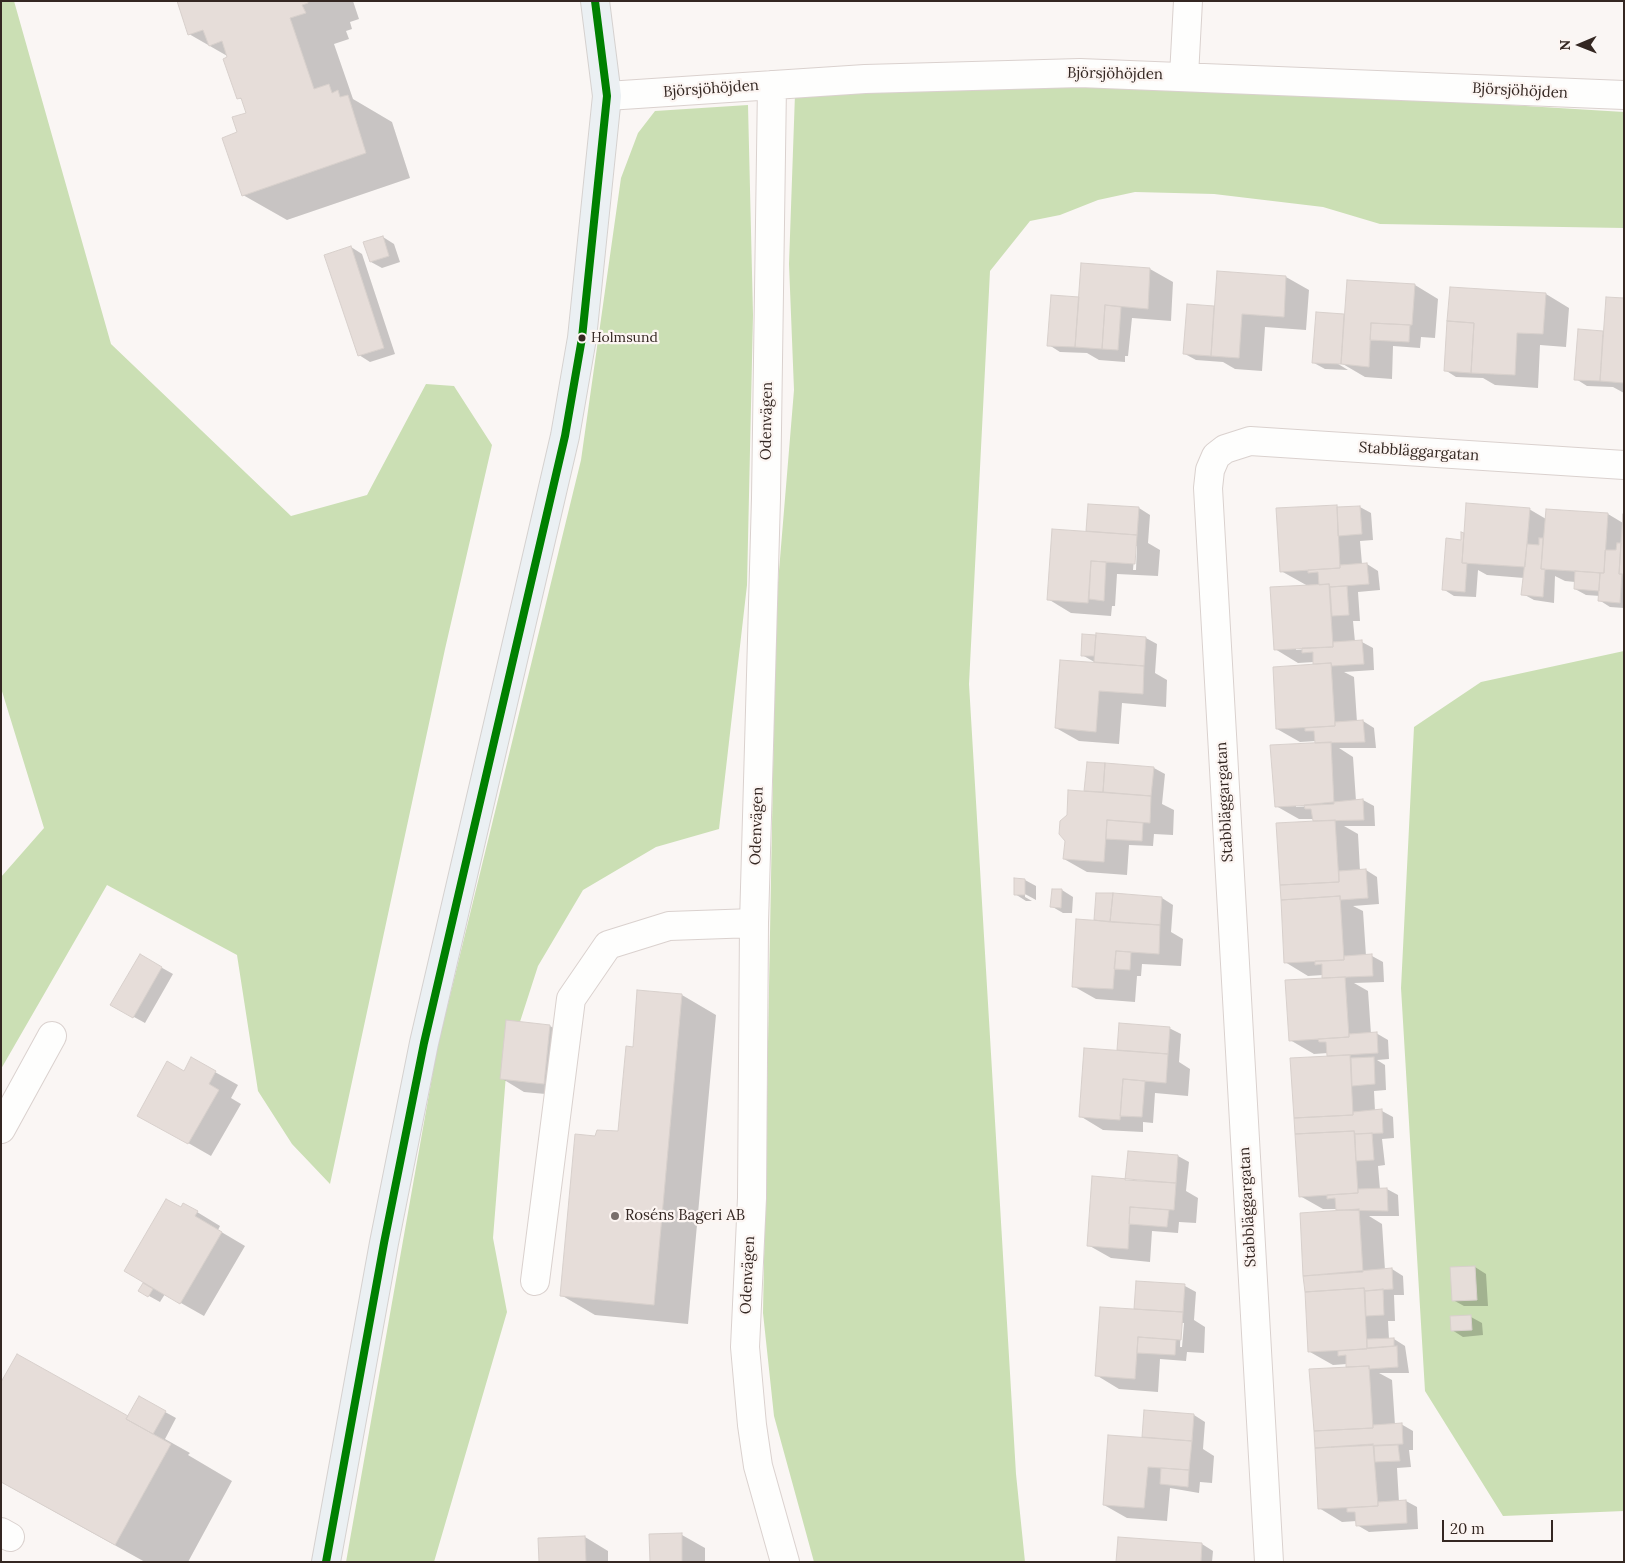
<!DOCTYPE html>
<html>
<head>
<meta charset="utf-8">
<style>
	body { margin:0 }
	#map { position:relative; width:1625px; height:1563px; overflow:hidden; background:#faf6f4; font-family:Lora,serif }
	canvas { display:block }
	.frame { position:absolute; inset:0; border:2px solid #342722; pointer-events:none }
	.north { position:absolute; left:1555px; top:20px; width:50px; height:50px; -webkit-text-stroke:4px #fcf5f2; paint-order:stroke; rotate:269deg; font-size:14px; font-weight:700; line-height:20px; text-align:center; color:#342722 }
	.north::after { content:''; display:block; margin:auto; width:18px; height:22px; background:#342722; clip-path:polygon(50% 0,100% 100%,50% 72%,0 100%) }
	.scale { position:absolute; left:1442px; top:1520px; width:111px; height:22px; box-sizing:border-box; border:2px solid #342722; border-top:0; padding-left:6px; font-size:15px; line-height:18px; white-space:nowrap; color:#342722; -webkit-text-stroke:4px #fcf5f2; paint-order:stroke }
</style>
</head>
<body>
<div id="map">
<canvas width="1625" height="1563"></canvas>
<div class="frame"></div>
<div class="north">N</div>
<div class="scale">20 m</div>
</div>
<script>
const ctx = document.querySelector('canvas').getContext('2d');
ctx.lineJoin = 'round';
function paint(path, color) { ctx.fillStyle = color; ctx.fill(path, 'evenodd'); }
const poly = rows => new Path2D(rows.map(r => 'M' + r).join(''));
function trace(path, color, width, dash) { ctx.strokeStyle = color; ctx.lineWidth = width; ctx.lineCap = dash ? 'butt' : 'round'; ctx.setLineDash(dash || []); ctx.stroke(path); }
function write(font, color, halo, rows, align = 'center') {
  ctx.font = font + ' Lora,serif'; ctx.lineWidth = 4.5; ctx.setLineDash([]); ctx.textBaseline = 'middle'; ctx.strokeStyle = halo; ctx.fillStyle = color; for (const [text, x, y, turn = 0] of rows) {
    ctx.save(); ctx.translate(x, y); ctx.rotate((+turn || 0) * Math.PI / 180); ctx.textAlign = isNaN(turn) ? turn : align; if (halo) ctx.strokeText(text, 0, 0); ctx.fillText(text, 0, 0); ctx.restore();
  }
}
const forest = poly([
	[1,1,14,1,111,344,291,516,367,495,426,384,454,386,492,445,445,649,330,1184,292,1144,258,1091,237,955,107,885,1,1069,1,877,44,828,1,688],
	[1167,84,1624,112,1624,228,1380,224,1323,207,1214,194,1135,192,1098,200,1060,215,1030,221,990,271,969,684,1016,1474,1025,1562,814,1562,774,1416,763,1313,776,607,794,390,789,264,795,94],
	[748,105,753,315,747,585,719,829,656,847,583,890,538,966,507,1062,493,1238,507,1312,434,1562,346,1562,437,1049,581,460,621,178,638,133,655,111],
	[1624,651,1624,1511,1503,1516,1425,1391,1401,988,1414,727,1481,682]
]);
const shadow = poly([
	[178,1,353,1,359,19,350,22,352,29,346,31,349,39,334,44,353,99,392,122,410,178,287,220,243,195,238,133,247,114,243,100,238,98,229,57,189,34],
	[383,237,394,244,400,262,382,268,371,262],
	[351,247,362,254,395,354,370,362,359,355],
	[1150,269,1173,282,1171,321,1132,318,1128,356,1125,356,1125,362,1099,360,1087,353,1060,352,1049,345,1080,298],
	[1286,277,1309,290,1306,330,1265,327,1262,371,1235,369,1223,362,1196,360,1185,354,1188,305,1216,308],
	[1348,281,1415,285,1438,299,1435,338,1421,337,1420,348,1393,346,1392,379,1365,377,1336,360,1335,362,1348,370,1325,369,1314,363,1318,313,1346,316],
	[1370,317,1373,317,1372,332],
	[1546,294,1569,308,1566,347,1540,345,1538,388,1495,385,1483,378,1456,377,1445,370],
	[1624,299,1624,393,1613,387,1587,386,1576,379],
	[1336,506,1340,508,1360,507,1371,513,1373,540,1360,541,1362,564,1367,564,1378,571,1380,590,1358,592,1360,621,1353,621,1355,642,1362,642,1373,648,1374,670,1344,672,1354,677,1357,722,1363,721,1374,728,1376,748,1339,748,1353,757,1356,801,1363,800,1374,806,1375,826,1344,826,1358,834,1360,871,1366,870,1377,877,1379,904,1353,906,1363,911,1366,956,1372,956,1383,962,1384,982,1354,983,1368,991,1371,1034,1376,1033,1388,1040,1389,1059,1377,1060,1385,1065,1386,1090,1374,1091,1375,1111,1382,1111,1393,1117,1394,1138,1382,1139,1385,1165,1378,1166,1380,1189,1387,1189,1398,1195,1399,1216,1369,1216,1382,1224,1385,1270,1392,1269,1403,1276,1404,1295,1394,1295,1395,1321,1388,1321,1389,1339,1394,1339,1405,1346,1409,1373,1379,1373,1392,1380,1395,1425,1401,1424,1413,1431,1413,1450,1409,1450,1411,1467,1397,1468,1399,1502,1406,1501,1417,1507,1418,1529,1369,1532,1357,1525,1357,1521,1342,1522,1319,1508,1347,1364,1333,1365,1310,1352,1341,1212,1337,1209,1323,1209,1300,1196,1328,1057,1328,1053,1314,1054,1290,1040,1324,979,1323,975,1308,976,1285,962,1314,822,1314,819,1299,819,1276,806,1319,744,1316,741,1300,742,1277,729,1316,665,1314,662,1298,663,1275,649,1308,586,1281,571],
	[1296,648,1309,649,1296,650],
	[1296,804,1313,806,1296,807],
	[1139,508,1150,515,1148,543,1160,550,1158,576,1117,574,1115,606,1112,606,1111,616,1071,613,1048,599,1092,533,1088,531],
	[1135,546,1137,546,1136,570,1133,570],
	[1529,509,1546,519,1608,514,1623,523,1624,515,1624,608,1610,607,1599,600,1600,596,1586,595,1575,589,1575,582,1565,581,1555,576,1554,603,1534,600,1523,594,1524,578,1487,575,1478,570,1476,597,1454,596,1443,589,1463,541],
	[1083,635,1146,638,1157,644,1155,673,1167,680,1166,707,1122,703,1119,744,1079,741,1056,728,1098,664,1082,655],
	[1088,763,1154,768,1165,774,1162,804,1174,810,1173,835,1154,834,1153,846,1129,845,1127,875,1087,872,1064,859,1068,816,1085,792],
	[1015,879,1025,880,1036,886,1036,900,1025,894,1025,897,1032,901,1026,901,1015,894],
	[1053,890,1062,890,1073,897,1072,913,1063,913,1051,906],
	[1097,894,1162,898,1173,905,1171,932,1183,939,1181,966,1142,964,1141,976,1137,976,1135,1002,1096,999,1073,986,1100,922,1095,919],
	[141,956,173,974,145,1023,112,1005],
	[682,995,716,1015,688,1324,595,1315,561,1295,597,1137,619,1132],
	[550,1026,573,1039,567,1096,524,1092,501,1078],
	[1169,1028,1181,1034,1179,1062,1190,1069,1188,1096,1155,1093,1153,1123,1143,1122,1143,1132,1103,1130,1080,1116,1122,1052,1118,1050],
	[192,1059,238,1085,231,1098,241,1104,211,1156,139,1115,185,1072],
	[1178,1156,1189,1162,1186,1191,1198,1198,1196,1223,1179,1222,1178,1233,1152,1231,1150,1262,1111,1258,1088,1245],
	[184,1204,220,1226,218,1230,245,1246,204,1316,165,1294,160,1302,140,1291],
	[1475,1267,1486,1274,1488,1306,1464,1306,1453,1300],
	[1137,1282,1185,1286,1196,1292,1194,1320,1205,1327,1204,1353,1187,1352,1186,1361,1160,1359,1158,1392,1119,1389,1096,1375,1135,1310],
	[1181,1323,1184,1323,1182,1347,1180,1347],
	[1471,1317,1482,1323,1483,1335,1463,1337,1452,1330],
	[140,1398,176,1418,165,1439,190,1453,188,1455,232,1481,188,1562,145,1562,1,1482,128,1417],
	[1194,1415,1205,1422,1203,1449,1214,1456,1212,1483,1200,1482,1199,1493,1170,1488,1167,1521,1127,1518,1104,1505,1148,1440,1143,1437],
	[682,1535,705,1548,705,1562,651,1562],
	[585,1537,608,1551,608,1562,540,1562],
	[1119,1538,1202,1544,1213,1551,1212,1562,1117,1562]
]);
const building = poly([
	[177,1,308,1,308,3,302,5,306,13,290,18,314,89,329,84,332,93,338,90,340,97,348,95,366,153,242,196,222,138,237,132,232,117,246,113,241,98,237,99,223,59,227,57,222,41,209,46,203,30,188,35,177,1],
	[383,236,389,256,370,262,363,242,383,236],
	[351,246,384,348,358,356,324,255,351,246],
	[1081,263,1150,268,1148,309,1105,305,1102,349,1075,347,1081,263],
	[1217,271,1286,276,1284,317,1242,314,1239,358,1211,356,1217,271],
	[1347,280,1415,284,1412,325,1371,323,1369,367,1341,364,1347,280],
	[1450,287,1546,293,1543,334,1517,333,1515,375,1471,373,1474,323,1447,321,1450,287],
	[1051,295,1079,297,1075,347,1047,346,1051,295],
	[1606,297,1624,298,1624,383,1600,381,1606,297],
	[1187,304,1214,306,1211,356,1183,354,1187,304],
	[1105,305,1121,307,1118,350,1102,349,1105,305],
	[1316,312,1344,314,1341,364,1312,363,1316,312],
	[1447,321,1474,323,1471,373,1444,371,1447,321],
	[1371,323,1410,325,1409,342,1370,340,1371,323],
	[1578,329,1603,331,1600,381,1574,380,1578,329],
	[1466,503,1530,508,1525,567,1462,563,1466,503],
	[1088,504,1139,507,1137,535,1086,531,1088,504],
	[1337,505,1340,568,1280,572,1276,508,1337,505],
	[1360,506,1362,534,1338,536,1337,507,1360,506],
	[1546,509,1608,513,1604,573,1541,569,1546,509],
	[1623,514,1624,574,1619,574,1621,543,1623,514],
	[1052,529,1137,535,1135,564,1091,561,1088,603,1047,600,1052,529],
	[1461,532,1464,533,1462,563,1467,563,1465,592,1442,590,1446,538,1461,540,1461,532],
	[1539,538,1543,538,1541,569,1545,569,1543,597,1521,595,1527,544,1539,545,1539,538],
	[1617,543,1621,543,1619,574,1622,574,1620,603,1598,601,1600,573,1604,573,1605,550,1616,550,1617,543],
	[1091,561,1106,562,1104,601,1089,599,1091,561],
	[1367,563,1369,584,1330,587,1329,584,1319,585,1318,572,1308,573,1308,570,1340,568,1340,565,1367,563],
	[1575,571,1600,573,1599,591,1574,589,1575,571],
	[1329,584,1333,647,1274,650,1270,587,1329,584],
	[1347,586,1349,615,1332,616,1330,587,1347,586],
	[1096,633,1146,637,1144,666,1094,662,1096,633],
	[1082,634,1096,635,1094,656,1081,656,1082,634],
	[1362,640,1364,664,1332,666,1331,663,1313,664,1313,652,1302,653,1302,648,1333,647,1333,642,1362,640],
	[1060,660,1144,666,1143,694,1099,691,1096,732,1055,728,1060,660],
	[1331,663,1335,726,1276,729,1273,667,1331,663],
	[1363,720,1365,742,1315,743,1314,731,1305,731,1305,728,1335,726,1335,722,1363,720],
	[1331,742,1334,804,1275,807,1270,745,1331,742],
	[1087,762,1105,763,1103,792,1084,791,1087,762],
	[1105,763,1154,767,1151,796,1103,792,1105,763],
	[1068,790,1151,796,1150,823,1107,820,1104,862,1063,859,1065,841,1059,834,1060,821,1067,815,1068,790],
	[1363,799,1364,820,1313,821,1311,809,1305,809,1304,805,1363,799],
	[1107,820,1143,823,1142,841,1106,839,1107,820],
	[1335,820,1339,882,1280,885,1276,823,1335,820],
	[1366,869,1368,898,1340,900,1340,896,1281,900,1280,885,1339,882,1339,871,1366,869],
	[1014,878,1025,879,1025,895,1014,895,1014,878],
	[1052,889,1062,889,1061,908,1050,907,1052,889],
	[1096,893,1113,893,1110,922,1094,920,1096,893],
	[1113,893,1162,897,1160,925,1110,922,1113,893],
	[1340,896,1344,960,1284,963,1281,900,1340,896],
	[1076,919,1160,925,1159,954,1116,951,1113,989,1072,987,1076,919],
	[1116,951,1131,952,1130,970,1114,969,1116,951],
	[140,954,162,967,133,1018,110,1005,140,954],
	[1372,954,1373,976,1322,978,1322,964,1315,965,1315,961,1344,960,1344,956,1372,954],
	[1345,977,1349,1037,1289,1041,1285,980,1345,977],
	[637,990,682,994,654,1305,560,1296,575,1134,595,1136,597,1130,618,1131,626,1046,633,1047,637,990],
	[506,1020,550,1025,544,1084,500,1079,506,1020],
	[1119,1023,1170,1027,1168,1054,1117,1050,1119,1023],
	[1377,1032,1378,1053,1327,1056,1326,1042,1319,1042,1318,1039,1349,1037,1349,1034,1377,1032],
	[1084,1048,1168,1054,1166,1083,1123,1079,1120,1120,1079,1117,1084,1048],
	[1350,1055,1353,1115,1294,1118,1290,1058,1350,1055],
	[191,1057,216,1071,209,1084,219,1090,188,1144,137,1116,167,1061,184,1071,191,1057],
	[1374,1057,1375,1084,1352,1086,1351,1058,1374,1057],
	[1123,1079,1145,1081,1142,1117,1120,1116,1123,1079],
	[1382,1109,1383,1133,1355,1134,1354,1131,1295,1134,1294,1118,1353,1115,1353,1112,1382,1109],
	[1354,1131,1358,1193,1299,1197,1295,1134,1354,1131],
	[1372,1133,1374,1160,1356,1161,1355,1134,1372,1133],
	[1128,1151,1178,1155,1176,1183,1125,1180,1128,1151],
	[1092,1176,1176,1183,1174,1210,1130,1207,1128,1249,1087,1246,1092,1176],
	[1387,1188,1388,1211,1336,1210,1335,1198,1327,1199,1327,1195,1358,1193,1358,1189,1387,1188],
	[166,1199,181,1207,183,1203,198,1211,195,1216,222,1232,180,1304,124,1271,166,1199],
	[1130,1207,1169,1210,1167,1227,1129,1224,1130,1207],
	[1359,1209,1363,1272,1303,1276,1300,1213,1359,1209],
	[1475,1266,1477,1300,1452,1301,1450,1267,1475,1266],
	[1392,1268,1393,1289,1365,1291,1364,1288,1305,1292,1303,1276,1392,1268],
	[1136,1281,1185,1284,1183,1312,1134,1309,1136,1281],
	[143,1283,153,1289,148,1297,138,1291,143,1283],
	[1364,1288,1367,1349,1308,1352,1305,1292,1364,1288],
	[1383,1289,1384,1315,1366,1316,1365,1291,1383,1289],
	[1100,1307,1183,1312,1181,1340,1138,1337,1135,1379,1095,1376,1100,1307],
	[1471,1315,1472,1330,1451,1331,1450,1316,1471,1315],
	[1138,1337,1176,1340,1175,1355,1137,1353,1138,1337],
	[1394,1338,1394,1346,1367,1348,1367,1339,1394,1338],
	[1397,1346,1398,1367,1369,1369,1369,1366,1346,1367,1346,1355,1338,1356,1338,1351,1397,1346],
	[17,1354,128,1416,126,1419,171,1444,115,1545,1,1482,1,1382,17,1354],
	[1369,1366,1373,1428,1314,1431,1309,1369,1369,1366],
	[139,1396,166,1411,153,1434,126,1419,139,1396],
	[1144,1410,1194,1414,1192,1441,1142,1437,1144,1410],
	[1402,1423,1403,1444,1315,1448,1314,1431,1373,1428,1373,1425,1402,1423],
	[1108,1435,1192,1441,1189,1470,1148,1467,1144,1508,1103,1505,1108,1435],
	[1373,1444,1378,1506,1318,1509,1315,1448,1373,1444],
	[1398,1445,1400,1461,1375,1462,1374,1446,1398,1445],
	[1161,1468,1189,1470,1188,1487,1160,1484,1161,1468],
	[1406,1500,1407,1523,1356,1526,1355,1512,1347,1512,1347,1508,1378,1506,1378,1502,1406,1500],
	[682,1533,682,1562,650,1562,649,1534,682,1533],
	[585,1536,586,1562,539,1562,538,1538,585,1536],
	[1118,1537,1202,1543,1201,1562,1116,1562,1118,1537]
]);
const minor = poly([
	[1184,76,1188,1],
	[772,85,766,498,754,923,752,1198,745,1347,752,1425,758,1466,785,1562],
	[607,96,865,79,1080,73,1624,95],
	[1,1129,52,1036],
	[535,1281,571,999,608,945,669,926,754,923],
	[1,1532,10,1537],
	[1269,1562,1208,488,1210,470,1216,456,1225,449,1250,441,1624,465]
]);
const major = poly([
	[326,1562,384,1243,424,1043,565,436,582,338,607,96,595,1]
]);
const bus1 = poly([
	[326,1562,384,1243,424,1043,565,436,582,338,607,96,595,1]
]);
const markers = [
	[582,338,4.5,"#342722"],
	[615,1216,5,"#796f6c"]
];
const busNames = [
	["Holmsund",591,338]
];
const streetNames = [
	["Björsjöhöjden",1115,74,1],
	["Björsjöhöjden",711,89,-4],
	["Björsjöhöjden",1520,91,3],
	["Odenvägen",767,421,-89],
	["Stabbläggargatan",1419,452,4],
	["Stabbläggargatan",1225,802,-93],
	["Odenvägen",757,826,-88],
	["Stabbläggargatan",1248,1207,-93],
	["Odenvägen",748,1275,-87]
];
const poiNames = [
	["Roséns Bageri AB",625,1216]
];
paint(forest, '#cbdfb4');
paint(shadow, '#0003');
paint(building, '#e6ddd9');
trace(building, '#d8d0cc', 1);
trace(minor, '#dad1ce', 30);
trace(major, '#d5d1cf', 30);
trace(minor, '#fefefd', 28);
trace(major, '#ebf0f3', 28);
trace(bus1, '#008000', 8);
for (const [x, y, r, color] of markers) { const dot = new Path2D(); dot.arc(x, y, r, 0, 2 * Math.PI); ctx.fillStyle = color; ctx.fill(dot); trace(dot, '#fcf5f2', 2); }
write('14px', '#342722', '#fcf5f2', busNames, 'left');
write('15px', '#342722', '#fcf5f2', streetNames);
write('15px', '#342722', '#fcf5f2', poiNames, 'left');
</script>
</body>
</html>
